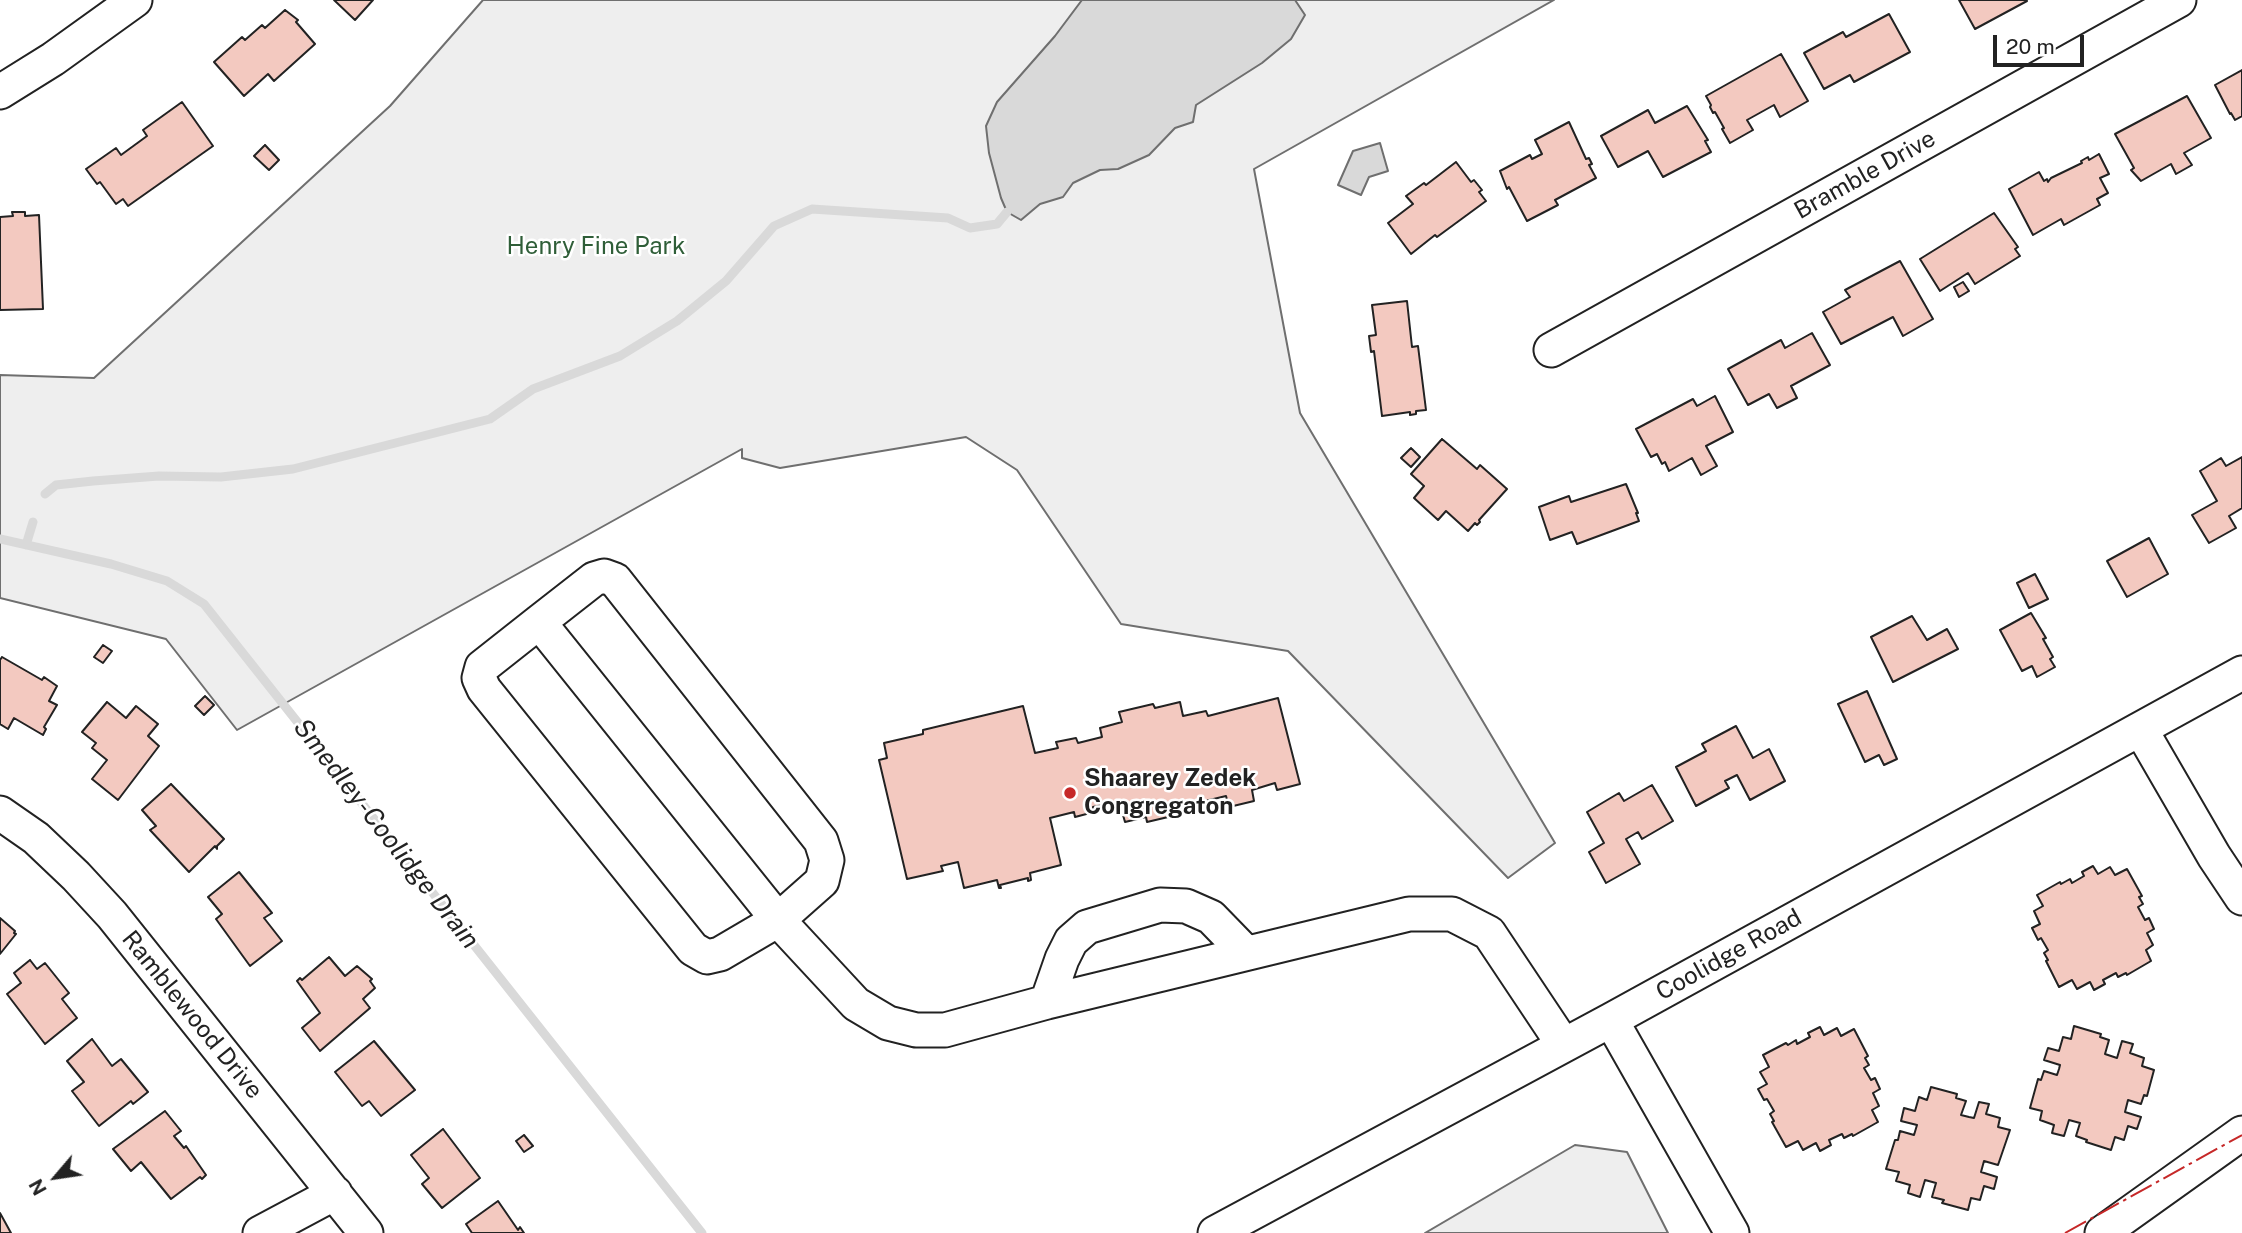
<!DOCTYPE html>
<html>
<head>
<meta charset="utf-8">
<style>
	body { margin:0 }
	#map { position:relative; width:2242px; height:1233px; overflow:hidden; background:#fff; font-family:"Public Sans",sans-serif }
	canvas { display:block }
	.north { position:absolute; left:21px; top:1142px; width:70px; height:70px; -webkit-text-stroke:5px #fff; paint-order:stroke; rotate:241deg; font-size:19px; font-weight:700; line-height:28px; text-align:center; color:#222 }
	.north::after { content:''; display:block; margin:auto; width:24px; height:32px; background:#222; clip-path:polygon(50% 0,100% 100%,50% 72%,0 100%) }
	.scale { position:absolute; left:1993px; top:35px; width:91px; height:32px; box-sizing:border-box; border:4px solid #222; border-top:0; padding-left:9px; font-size:21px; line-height:24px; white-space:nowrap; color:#222; -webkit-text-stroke:5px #fff; paint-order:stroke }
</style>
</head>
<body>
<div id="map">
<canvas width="2242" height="1233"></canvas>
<div class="north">N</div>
<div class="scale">20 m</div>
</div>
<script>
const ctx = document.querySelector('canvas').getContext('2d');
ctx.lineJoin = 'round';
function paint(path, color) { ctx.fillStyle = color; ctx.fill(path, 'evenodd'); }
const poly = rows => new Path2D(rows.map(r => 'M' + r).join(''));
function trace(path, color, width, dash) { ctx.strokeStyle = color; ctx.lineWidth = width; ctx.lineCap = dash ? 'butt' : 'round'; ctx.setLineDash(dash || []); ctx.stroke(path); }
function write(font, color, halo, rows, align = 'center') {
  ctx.font = font + ' "Public Sans",sans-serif'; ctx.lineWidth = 5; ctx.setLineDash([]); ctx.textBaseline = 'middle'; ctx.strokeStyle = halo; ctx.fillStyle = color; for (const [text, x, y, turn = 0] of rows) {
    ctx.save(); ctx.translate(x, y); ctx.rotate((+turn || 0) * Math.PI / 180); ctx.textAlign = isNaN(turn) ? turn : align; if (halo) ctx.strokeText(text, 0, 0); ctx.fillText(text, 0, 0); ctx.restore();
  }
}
const green = poly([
	[483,0,1554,0,1254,169,1300,413,1555,843,1508,878,1288,651,1121,624,1017,470,966,437,780,468,742,458,742,449,237,730,166,639,0,598,0,375,94,378,390,106,483,0],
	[1575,1145,1627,1152,1668,1233,1425,1233,1575,1145]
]);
const water = poly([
	[1082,0,1295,0,1305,15,1291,39,1262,63,1196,105,1193,122,1175,128,1149,155,1118,169,1100,170,1073,183,1063,197,1040,204,1021,220,1007,212,1001,198,989,153,986,126,997,102,1055,36,1082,0],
	[1380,143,1388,171,1369,177,1361,195,1338,185,1353,151,1380,143]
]);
const stream = poly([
	[45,494,56,485,93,481,159,476,221,477,293,469,490,419,533,389,620,356,677,321,726,281,774,226,812,209,948,218,970,228,997,224,1007,212],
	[0,539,111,564,167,581,204,604,702,1233],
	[26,545,33,522]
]);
const building = poly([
	[334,0,373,0,355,20,334,0],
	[1959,0,2026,0,2027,1,1975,29,1959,0],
	[285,10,298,20,296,22,315,44,274,81,268,74,244,96,214,62,242,37,245,40,262,25,265,28,285,10],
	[1889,14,1910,52,1854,82,1850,75,1824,89,1804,53,1843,32,1846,37,1889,14],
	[1781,54,1808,101,1780,117,1774,105,1747,120,1753,130,1730,143,1722,129,1724,128,1715,112,1713,113,1710,107,1711,105,1706,96,1781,54],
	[2242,70,2242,116,2235,120,2231,113,2230,114,2215,85,2242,70],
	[2187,96,2211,138,2184,153,2192,165,2176,174,2171,164,2141,181,2131,170,2134,168,2115,134,2187,96],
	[182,102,213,146,128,206,123,199,116,204,100,182,97,184,86,169,116,148,121,155,147,136,143,130,182,102],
	[1687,106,1708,140,1705,141,1711,152,1663,177,1648,151,1618,167,1601,136,1648,110,1655,123,1687,106],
	[1569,122,1586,159,1589,158,1592,164,1589,165,1596,178,1555,200,1558,205,1527,221,1509,187,1507,189,1500,171,1530,155,1532,159,1542,154,1535,140,1569,122],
	[265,145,279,160,269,170,254,156,265,145],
	[2099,154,2109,174,2100,178,2108,193,2097,199,2100,205,2064,225,2061,219,2033,235,2009,189,2039,172,2044,181,2047,179,2048,182,2051,178,2082,163,2081,161,2088,157,2089,160,2099,154],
	[1456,162,1471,182,1474,180,1482,190,1479,192,1486,201,1437,237,1435,235,1411,254,1388,223,1413,204,1406,196,1424,183,1426,185,1456,162],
	[12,212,25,212,25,216,39,215,43,309,0,310,0,217,13,216,12,212],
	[1994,213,2018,247,2015,249,2020,256,1975,284,1968,273,1940,291,1920,259,1994,213],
	[1900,261,1933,319,1903,336,1893,317,1841,344,1823,312,1850,297,1845,290,1900,261],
	[1963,282,1969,291,1959,297,1954,287,1963,282],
	[1407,301,1412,347,1418,346,1426,410,1416,411,1416,414,1410,415,1410,412,1382,416,1374,351,1371,352,1369,336,1376,335,1372,305,1407,301],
	[1812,333,1830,365,1791,386,1797,398,1777,408,1769,394,1748,405,1728,369,1781,340,1785,348,1812,333],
	[1715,396,1733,432,1706,446,1717,466,1701,475,1692,458,1669,471,1665,462,1662,464,1657,454,1651,457,1636,429,1693,399,1697,406,1715,396],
	[1442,439,1477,469,1480,465,1507,489,1479,520,1480,522,1477,525,1475,523,1468,531,1446,511,1438,520,1414,498,1424,486,1411,474,1442,439],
	[1411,448,1420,457,1411,467,1401,458,1411,448],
	[2242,457,2242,508,2229,516,2236,528,2209,543,2192,515,2217,501,2200,471,2221,458,2226,466,2242,457],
	[1626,484,1638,513,1636,513,1639,521,1577,544,1572,532,1550,540,1539,507,1569,496,1571,502,1626,484],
	[2149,538,2168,574,2127,597,2107,561,2149,538],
	[2035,574,2048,599,2029,608,2017,583,2035,574],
	[2031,613,2046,638,2043,639,2053,657,2050,659,2055,667,2037,677,2032,666,2022,671,2000,630,2031,613],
	[1912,616,1927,640,1947,629,1958,649,1893,682,1871,637,1912,616],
	[103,645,112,651,103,663,94,657,103,645],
	[2,657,42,680,44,677,57,686,49,701,57,705,44,727,46,729,43,735,14,718,8,729,0,724,0,660,2,657],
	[1867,691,1897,759,1884,765,1879,755,1865,762,1838,704,1867,691],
	[205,696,214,705,204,715,195,706,205,696],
	[1278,698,1300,784,1277,790,1275,783,1252,790,1254,801,1229,807,1226,796,1180,807,1181,814,1147,822,1146,817,1125,822,1119,801,1093,807,1094,812,1075,817,1074,812,1050,818,1061,865,1030,873,1031,880,1028,881,1028,878,1000,885,1001,888,999,888,997,880,964,888,958,862,941,866,943,871,907,879,879,760,887,758,884,743,923,734,923,730,1023,706,1035,753,1058,748,1056,742,1076,738,1078,743,1102,737,1100,728,1122,722,1119,712,1153,704,1155,708,1180,702,1183,716,1206,711,1208,716,1278,698],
	[107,702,126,718,136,706,158,724,148,736,159,746,118,800,92,779,107,760,92,748,96,743,82,732,107,702],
	[1736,726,1753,758,1769,749,1785,781,1750,800,1737,775,1725,781,1729,788,1696,806,1676,767,1706,751,1702,744,1736,726],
	[171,784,224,839,217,846,217,849,215,846,189,872,150,830,156,826,142,810,171,784],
	[1652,785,1673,821,1642,839,1638,832,1626,839,1640,864,1606,883,1589,852,1604,843,1587,812,1619,793,1624,801,1652,785],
	[2093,866,2098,874,2110,867,2115,875,2127,869,2142,896,2139,897,2143,904,2138,907,2145,920,2149,918,2154,929,2147,933,2153,945,2146,950,2151,961,2127,975,2126,973,2118,977,2116,973,2103,980,2105,984,2094,990,2090,982,2077,989,2072,980,2059,987,2046,961,2048,960,2044,953,2048,950,2041,938,2038,940,2032,928,2040,924,2034,911,2043,906,2037,895,2060,882,2061,884,2070,879,2072,883,2084,876,2082,872,2093,866],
	[239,872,272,913,264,918,282,941,250,966,216,919,222,914,208,897,239,872],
	[0,918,15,931,14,933,16,934,0,954,0,918],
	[329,957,345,976,357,966,372,979,370,981,375,988,363,999,370,1008,320,1051,302,1028,320,1013,297,981,300,978,302,980,329,957],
	[30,960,37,969,45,963,69,993,62,999,77,1018,45,1044,7,994,21,983,14,973,30,960],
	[2074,1026,2101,1034,2100,1037,2109,1040,2105,1054,2117,1058,2122,1041,2133,1044,2130,1053,2144,1058,2142,1066,2154,1070,2147,1096,2144,1095,2141,1104,2128,1100,2125,1112,2141,1117,2137,1129,2128,1126,2124,1140,2115,1137,2111,1150,2086,1142,2087,1140,2076,1136,2080,1123,2069,1120,2064,1136,2052,1133,2054,1125,2040,1120,2042,1111,2030,1108,2038,1079,2041,1080,2044,1071,2057,1075,2059,1069,2060,1065,2044,1060,2048,1048,2059,1051,2063,1037,2071,1039,2074,1026],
	[1820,1027,1824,1035,1837,1028,1841,1036,1854,1029,1868,1056,1865,1058,1869,1065,1864,1068,1871,1080,1875,1078,1880,1089,1873,1093,1879,1106,1872,1110,1878,1122,1853,1136,1852,1134,1844,1138,1842,1134,1829,1140,1831,1145,1820,1151,1816,1143,1803,1150,1798,1141,1786,1147,1772,1122,1774,1121,1770,1114,1774,1111,1767,1099,1764,1100,1758,1089,1767,1084,1760,1072,1769,1067,1763,1055,1786,1043,1788,1045,1796,1040,1797,1044,1810,1037,1808,1033,1820,1027],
	[92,1039,112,1066,121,1059,148,1092,133,1104,131,1101,99,1126,72,1091,84,1082,67,1061,92,1039],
	[374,1041,415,1090,381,1116,369,1101,362,1106,335,1072,374,1041],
	[1931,1087,1957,1094,1956,1098,1966,1101,1961,1115,1969,1117,1974,1118,1979,1102,1989,1104,1986,1114,2000,1118,1998,1127,2010,1130,1998,1165,1984,1161,1981,1172,1997,1177,1994,1189,1984,1186,1980,1200,1971,1198,1968,1210,1942,1203,1944,1200,1932,1197,1936,1183,1925,1180,1920,1197,1908,1193,1910,1185,1896,1181,1899,1172,1886,1169,1895,1140,1898,1140,1900,1131,1914,1135,1917,1125,1901,1121,1904,1108,1915,1111,1919,1097,1927,1100,1931,1087],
	[165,1111,181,1131,174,1136,184,1148,186,1146,206,1175,202,1179,200,1177,171,1199,141,1162,131,1171,113,1149,165,1111],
	[443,1129,480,1178,442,1208,422,1184,429,1178,411,1155,443,1129],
	[524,1135,533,1146,524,1152,516,1141,524,1135],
	[498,1201,518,1230,520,1227,524,1233,472,1233,466,1224,498,1201],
	[0,1213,11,1233,0,1233,0,1213]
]);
const minor = poly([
	[0,92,53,59,135,0],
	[1551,350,2179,0],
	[539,622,778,920,720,954,707,957,693,949,484,689,479,678,482,667,539,622,594,579,604,576,615,580,821,841,827,860,822,881,778,920,856,1004,888,1023,916,1030,945,1030,1047,1002,1409,914,1452,914,1489,933,1563,1044],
	[2141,730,2214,856,2242,898],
	[0,813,36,838,76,876,112,915,366,1233],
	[1047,1002,1062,959,1071,941,1087,927,1160,905,1186,906,1211,917,1246,953],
	[1611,1020,1732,1233],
	[260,1233,335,1193],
	[1215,1233,1611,1020,2242,673],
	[2102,1233,2242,1133]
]);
const power = poly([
	[2065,1233,2242,1135]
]);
const markers = [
	[1070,793,7,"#c62828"]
];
const streetNames = [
	["Bramble Drive",1865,175,-29],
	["Coolidge Road",1729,955,-29],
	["Ramblewood Drive",192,1015,51]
];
const parkNames = [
	["Henry Fine Park",596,247]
];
const poiNames = [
	["Shaarey Zedek",1084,779],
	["Congregaton",1084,807]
];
const waterNames = [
	["Smedley-Coolidge Drain",386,834,52]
];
paint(green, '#eee');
trace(green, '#6f6f6f', 2);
paint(water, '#d9d9d9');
trace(water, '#6f6f6f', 2);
trace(stream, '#d9d9d9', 9);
paint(building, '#f3c9c0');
trace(building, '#222', 2);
trace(minor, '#222', 37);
trace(minor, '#fff', 33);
trace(power, '#c62828', 2, [24, 5, 3.5, 5]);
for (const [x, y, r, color] of markers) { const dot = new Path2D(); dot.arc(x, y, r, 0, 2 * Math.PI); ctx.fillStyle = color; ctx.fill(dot); trace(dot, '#fff', 2.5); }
write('24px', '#222', '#fff', streetNames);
write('24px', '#2f5e38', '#fff', parkNames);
write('bold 24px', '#222', '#fff', poiNames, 'left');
write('italic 26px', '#222', '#fff', waterNames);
</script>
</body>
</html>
